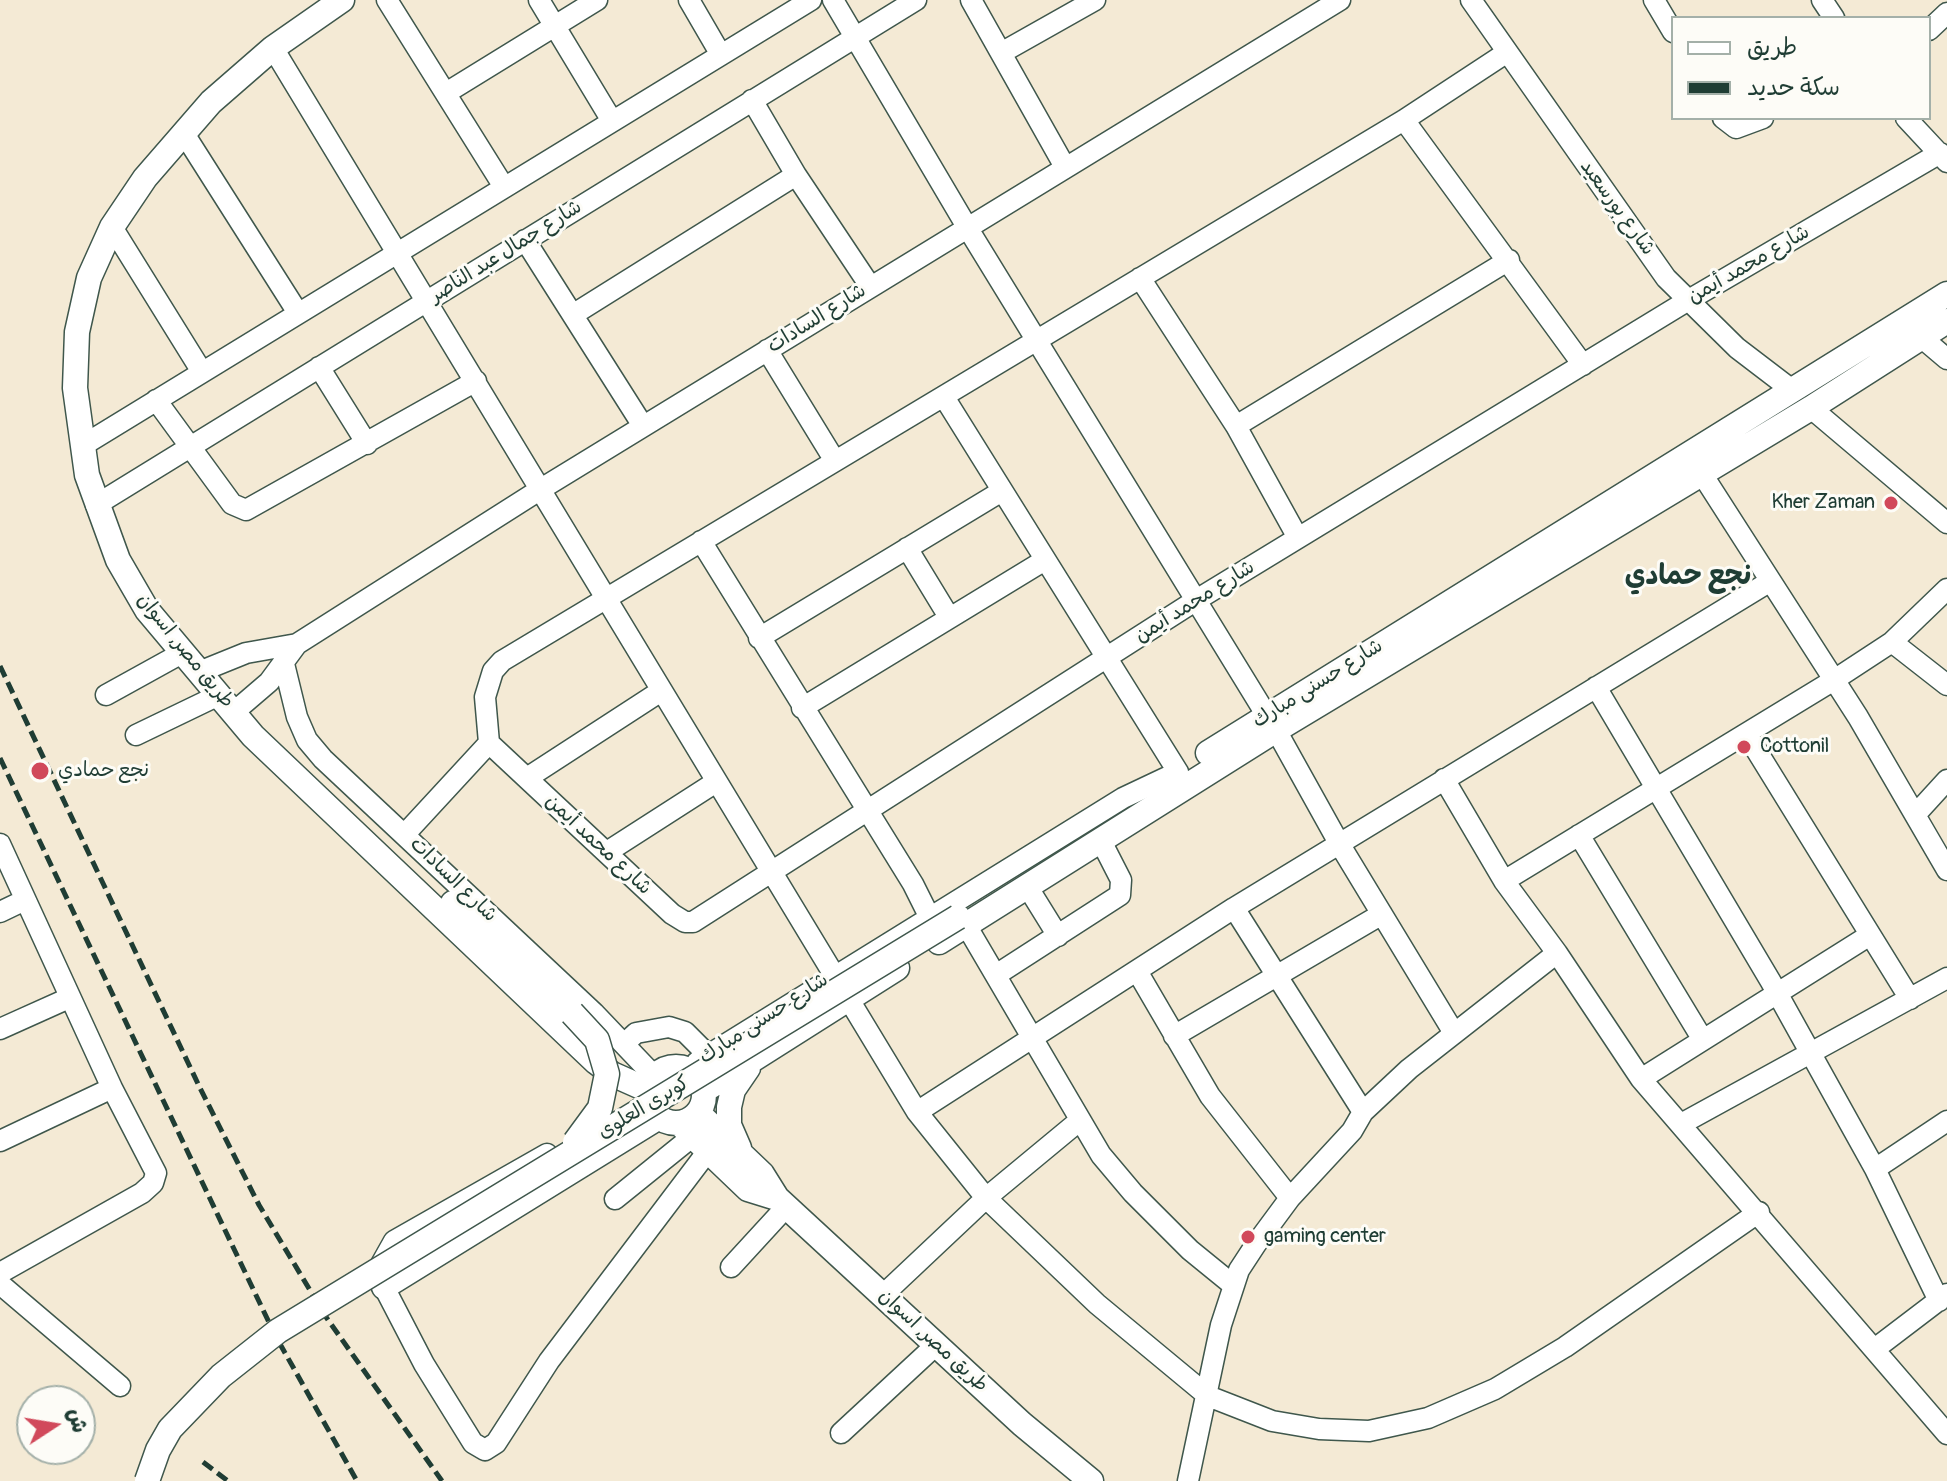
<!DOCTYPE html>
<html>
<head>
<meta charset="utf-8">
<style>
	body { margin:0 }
	#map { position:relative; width:1947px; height:1481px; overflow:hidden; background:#f4ead5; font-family:Pangolin,"Playpen Sans Arabic",sans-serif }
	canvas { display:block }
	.legend { position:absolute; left:1671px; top:16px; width:260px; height:104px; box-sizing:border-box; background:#fdfcf7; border:2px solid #a4b0a9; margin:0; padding:10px 14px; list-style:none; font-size:24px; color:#1f3d34 }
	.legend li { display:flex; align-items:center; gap:16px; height:40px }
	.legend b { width:40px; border:2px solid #a4b0a9 }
	.north { position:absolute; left:16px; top:1385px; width:80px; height:80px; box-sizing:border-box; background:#fdfcf7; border:2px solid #a4b0a9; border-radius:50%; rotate:78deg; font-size:22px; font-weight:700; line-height:32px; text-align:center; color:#1f3d34 }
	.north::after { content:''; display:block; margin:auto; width:28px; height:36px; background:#d1495b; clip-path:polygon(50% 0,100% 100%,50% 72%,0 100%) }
</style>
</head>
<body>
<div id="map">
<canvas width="1947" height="1481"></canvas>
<ul class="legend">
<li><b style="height:10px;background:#fff"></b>طريق</li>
<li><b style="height:10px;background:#1f3d34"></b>سكة حديد</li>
</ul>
<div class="north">ش</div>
</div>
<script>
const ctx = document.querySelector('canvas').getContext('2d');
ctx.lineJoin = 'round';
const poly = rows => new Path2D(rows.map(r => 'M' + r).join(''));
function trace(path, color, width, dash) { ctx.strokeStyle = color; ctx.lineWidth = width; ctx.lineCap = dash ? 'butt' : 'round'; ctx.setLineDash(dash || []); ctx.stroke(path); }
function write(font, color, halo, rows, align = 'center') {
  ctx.font = font + ' Pangolin,"Playpen Sans Arabic",sans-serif'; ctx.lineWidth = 6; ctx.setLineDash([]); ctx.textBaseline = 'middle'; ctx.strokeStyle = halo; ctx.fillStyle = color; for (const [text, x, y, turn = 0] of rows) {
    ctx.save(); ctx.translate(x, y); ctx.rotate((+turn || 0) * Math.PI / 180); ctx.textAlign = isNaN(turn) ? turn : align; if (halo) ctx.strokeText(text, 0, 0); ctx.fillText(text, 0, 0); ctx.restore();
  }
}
const minor = poly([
	[387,0,504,187],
	[539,0,612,121],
	[689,0,721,55],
	[833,0,967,227,1267,716],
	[971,0,1065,167],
	[1471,0,1666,278,1737,348,1792,390],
	[1654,0,1673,32],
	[1822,0,1834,18],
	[1929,30,1947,13],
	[273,48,917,1112,986,1198,1097,1304,1208,1396,1272,1421,1319,1429,1369,1431,1428,1418,1495,1389,1565,1347,1759,1212],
	[1001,53,1095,0],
	[446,93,597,0],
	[1723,118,1736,128,1763,118],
	[1906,118,1947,162],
	[1404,120,1583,365],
	[183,132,298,313],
	[796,175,870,286],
	[112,227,202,372],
	[525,240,643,426],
	[1140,278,1236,426,1298,538],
	[574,314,796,175,752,100],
	[1921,337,1947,359],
	[767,350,835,461],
	[319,367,367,444],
	[156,400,232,504,246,510,476,381],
	[1811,408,1947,523],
	[1236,426,1509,260],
	[82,446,811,0],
	[1702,474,1858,717,1947,870],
	[96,505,916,0],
	[701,541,913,884,929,916],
	[907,548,949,617],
	[759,638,1002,491],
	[1892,642,1947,685],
	[284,664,297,717,307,740,323,759,594,1013,655,1077],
	[199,672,246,653,297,644],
	[1596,687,1771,982,1875,1169,1947,1121],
	[106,695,182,653],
	[802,708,1045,560],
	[234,712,269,682,297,644,541,489,1340,0],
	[1276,730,1340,845,1454,1033],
	[136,735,219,695],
	[1747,735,1910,999],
	[489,743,672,914,685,922,693,922,1198,599,1687,301,1940,153],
	[527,778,661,691],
	[1444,779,1504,881,1557,953,1641,1079,1947,1434],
	[1915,815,1947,780],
	[405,834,489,743,485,697,493,671,502,661,1404,120,1506,53],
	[1579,835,1703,1040],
	[0,844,112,1088,156,1173,153,1183,142,1193,0,1273],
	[607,852,716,782],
	[1504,881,1834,680,1892,642,1947,589],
	[1027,886,1058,936],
	[1234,908,1363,1112],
	[0,912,25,900],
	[966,925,1101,1155,1133,1193,1190,1250,1233,1285],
	[1137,971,1210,1096,1290,1198],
	[996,975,1120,895,1121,880,1100,839],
	[0,1029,69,998],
	[1174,1036,1382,914],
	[624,1044,636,1033,669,1027,685,1032,708,1055],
	[697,1062,1123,798,1178,772,944,397],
	[1641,1079,1870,935],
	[917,1112,1234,908,1769,582],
	[1681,1124,1947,978],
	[0,1141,112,1088],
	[547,1154,394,1241,380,1266,384,1287,424,1364,473,1443,485,1450,496,1443,549,1361,717,1139],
	[1875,1169,1939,1301],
	[615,1199,703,1128],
	[731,1267,787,1206],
	[0,1284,120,1386],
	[883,1295,986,1198,1079,1121],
	[1876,1348,1947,1294],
	[841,1433,936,1345],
	[1188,1481,1221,1325,1239,1270,1256,1244,1290,1198,1352,1131,1363,1112,1409,1069,1557,953]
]);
const major = poly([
	[342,0,273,48,211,102,145,178,112,227,89,278,77,332,75,388,87,475,118,560,147,610,253,736,596,1062,612,1074,648,1090],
	[1208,753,1947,294],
	[453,903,572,1013],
	[939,942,1276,730,1811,408,1947,321],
	'648 1095a28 28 0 1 1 56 0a28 28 0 1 1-56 0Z',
	[703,1091,897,968],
	[698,1113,762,1174,777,1198,1022,1424,1091,1481],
	[679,1123,748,1189,777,1198],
	[739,1148,729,1125,729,1107,733,1090,748,1068],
	[384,1287,659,1117]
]);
const rail = poly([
	[0,666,200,1088,259,1205,326,1317,442,1481],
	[0,758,275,1335,357,1481],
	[203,1462,228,1481]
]);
const majorBridge = poly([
	[572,1013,597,1040,607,1074,600,1108,575,1142],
	[147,1481,158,1450,170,1429,221,1376,278,1331,958,917]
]);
const markers = [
	[1891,503,8,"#d1495b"],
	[1744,747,8,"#d1495b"],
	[40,771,10,"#d1495b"],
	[1248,1237,8,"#d1495b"]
];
const streetNames = [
	["شارع بورسعيد",1617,208,54],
	["شارع جمال عبد الناصر",506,252,-32],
	["شارع محمد أيمن",1749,265,-30],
	["شارع السادات",817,319,-32],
	["شارع محمد أيمن",1195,602,-32],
	["طريق مصر, اسوان",185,651,51],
	["شارع حسنى مبارك",1318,684,-32],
	["شارع محمد أيمن",598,845,43],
	["شارع السادات",453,880,44],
	["شارع حسنى مبارك",764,1019,-33],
	["كوبرى العلوى",644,1108,-31],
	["طريق مصر, اسوان",933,1341,43]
];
const poiNames = [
	["Kher Zaman",1875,503,"right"],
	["Cottonil",1760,747],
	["نجع حمادي",58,771],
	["gaming center",1264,1237]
];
const districtNames = [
	["نجع حمادي",1688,577]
];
trace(minor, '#3f574c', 23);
trace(major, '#3f574c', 27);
trace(minor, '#fff', 20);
trace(major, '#fff', 24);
trace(rail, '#1f3d34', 5, [12, 6]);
trace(majorBridge, '#3f574c', 27, []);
trace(majorBridge, '#fff', 24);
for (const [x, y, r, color] of markers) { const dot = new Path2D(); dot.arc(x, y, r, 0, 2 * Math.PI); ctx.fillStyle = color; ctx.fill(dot); trace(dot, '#fdfcf7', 3); }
write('20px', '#1f3d34', '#fdfcf7', streetNames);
write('20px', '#1f3d34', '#fdfcf7', poiNames, 'left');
write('bold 28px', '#1f3d34', '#fdfcf7', districtNames);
</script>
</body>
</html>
